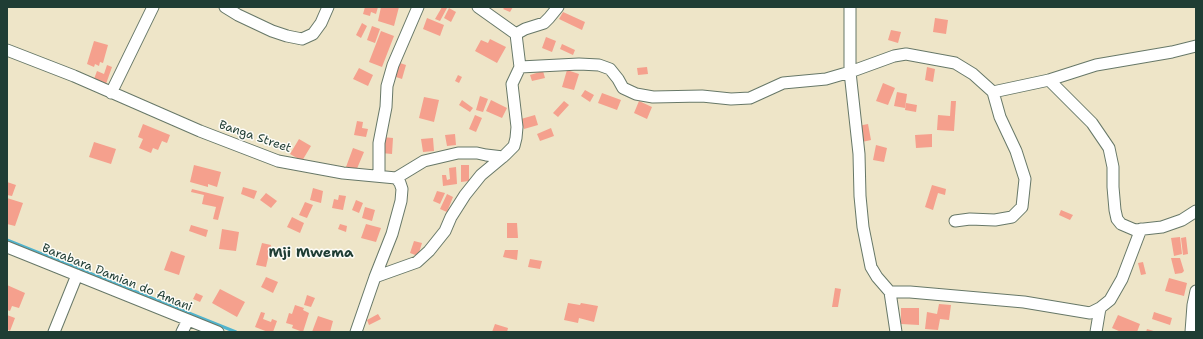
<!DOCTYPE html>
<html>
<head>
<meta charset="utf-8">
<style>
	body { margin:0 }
	#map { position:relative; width:1203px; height:339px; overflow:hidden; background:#eee5c8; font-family:"Shantell Sans",sans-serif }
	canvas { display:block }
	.frame { position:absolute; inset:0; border:8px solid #1f3d34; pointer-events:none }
</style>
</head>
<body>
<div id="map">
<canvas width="1203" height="339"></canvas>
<div class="frame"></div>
</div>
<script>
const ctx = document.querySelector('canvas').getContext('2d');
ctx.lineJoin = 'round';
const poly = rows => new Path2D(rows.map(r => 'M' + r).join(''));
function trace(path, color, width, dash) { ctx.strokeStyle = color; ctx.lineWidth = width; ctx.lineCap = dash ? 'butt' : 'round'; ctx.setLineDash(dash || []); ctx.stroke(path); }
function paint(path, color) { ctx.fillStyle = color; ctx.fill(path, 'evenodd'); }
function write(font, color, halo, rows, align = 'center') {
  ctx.font = font + ' "Shantell Sans",sans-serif'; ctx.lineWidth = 3; ctx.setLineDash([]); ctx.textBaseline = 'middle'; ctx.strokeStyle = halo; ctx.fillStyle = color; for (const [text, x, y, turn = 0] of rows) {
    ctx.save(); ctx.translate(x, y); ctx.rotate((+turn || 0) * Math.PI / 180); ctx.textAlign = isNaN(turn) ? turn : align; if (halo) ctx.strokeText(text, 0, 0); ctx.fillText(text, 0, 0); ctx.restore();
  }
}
const stream = poly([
	[7,240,236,332]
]);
const building = poly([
	[365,7,378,7,376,14,371,12,370,16,363,14],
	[381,7,399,7,394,26,378,21],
	[442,7,447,8,440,21,435,19],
	[505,7,513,7,510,12,503,9],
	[449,8,456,12,451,22,444,18],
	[563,12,585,22,582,30,559,19],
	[427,18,444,25,440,36,423,29],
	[935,18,948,20,946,34,933,32],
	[362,23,367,26,361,38,356,35],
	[372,26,380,29,375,43,367,40],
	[891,30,901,32,898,43,888,40],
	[381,31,394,36,382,67,369,62],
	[546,37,556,41,552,52,542,48],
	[490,39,506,47,497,63,475,51,481,40,488,43],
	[94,41,108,45,103,63,100,62,99,66,95,64,94,67,87,64],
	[562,44,575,50,573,55,560,49],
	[397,62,406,65,402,79,393,76],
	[107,65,112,67,106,84,94,79,97,71,104,74],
	[647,67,648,74,638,75,637,68],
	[927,67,935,69,933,82,925,80],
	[359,68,373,75,368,86,353,79],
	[567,70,579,74,574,90,562,87],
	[543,71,545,78,532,81,530,75],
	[458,75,462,77,459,83,455,81],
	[883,83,895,88,888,105,876,101],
	[585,90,594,95,590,102,581,96],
	[897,92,907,94,905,108,894,106],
	[602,93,621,100,617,110,598,103],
	[480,96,488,99,483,112,476,110],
	[424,97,439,100,434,122,419,118],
	[462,100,473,108,470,112,459,105],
	[491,100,507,108,502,118,486,111],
	[564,101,569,105,558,117,553,113],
	[639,101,652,107,647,119,634,113],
	[951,101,956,101,954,131,937,130,938,115,950,116],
	[906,103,917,105,916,112,905,110],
	[475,115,482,118,476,132,469,129],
	[535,115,538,125,524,129,521,119],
	[357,121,363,122,362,128,368,129,366,137,354,135],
	[143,124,170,135,167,143,162,141,158,150,153,148,151,153,139,148,143,139,138,137],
	[868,124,871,140,862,142,858,126],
	[551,128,554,136,540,141,537,134],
	[455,134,456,145,447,146,445,135],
	[932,134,932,147,916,148,915,135],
	[382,137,393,138,392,154,381,153],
	[433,138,434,151,423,152,421,139],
	[299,139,311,146,302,161,290,154],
	[94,142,116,149,111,164,89,157],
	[876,145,887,148,884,162,873,160],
	[353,148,364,152,356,171,346,167],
	[194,165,221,172,217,187,208,184,208,187,190,182],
	[461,165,469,165,469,181,461,182],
	[456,167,457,184,443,186,442,175,446,175,447,180,450,179,449,168],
	[7,182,16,185,12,196,7,195],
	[932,185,946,189,945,195,938,193,933,210,925,207],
	[243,187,257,191,254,199,241,194],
	[313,188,323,191,321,203,310,200],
	[192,189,224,197,218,220,213,219,216,207,202,204,204,195,191,192],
	[437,191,445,193,440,204,433,201],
	[266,193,277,201,271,208,260,200],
	[447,194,453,197,447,212,440,209],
	[339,195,346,196,343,210,332,208,334,199,338,200],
	[7,198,23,203,15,226,7,224],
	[356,200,363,203,359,213,352,210],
	[305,202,313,205,307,218,299,215],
	[365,207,375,210,372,221,362,218],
	[1061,210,1073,215,1070,220,1059,215],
	[292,217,304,223,300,233,287,227],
	[507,223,517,223,518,238,507,238],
	[340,224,347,226,346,232,338,229],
	[366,224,381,228,376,242,361,238],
	[191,225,208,230,206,237,189,231],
	[222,229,239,232,236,251,219,249],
	[1180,237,1182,254,1174,256,1171,238],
	[1186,237,1188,254,1183,255,1181,238],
	[414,241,422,243,418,256,410,253],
	[262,243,271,245,266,267,256,265],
	[505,250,518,250,517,260,503,257],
	[171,251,185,256,179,275,164,270],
	[1171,258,1180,258,1184,271,1182,273,1175,274],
	[530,259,542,261,540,269,528,267],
	[1143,262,1146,274,1141,275,1138,263],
	[266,277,278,282,273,293,261,287],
	[1169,278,1187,283,1184,296,1165,291],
	[7,285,25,293,19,308,12,306,10,311,7,310],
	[835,288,841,289,838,307,832,307],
	[220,289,245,302,237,317,212,303],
	[196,293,203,296,200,302,193,299],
	[307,295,315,298,311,307,304,305],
	[568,303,580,305,581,303,598,306,594,322,579,318,578,323,564,320],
	[939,304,951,305,949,320,940,319,938,330,925,329,927,312,937,314],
	[295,305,304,308,303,310,309,313,303,332,292,328,293,325,286,323,289,313,292,314],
	[901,308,919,308,919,325,901,324],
	[261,312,265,313,263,319,271,322,272,319,277,321,273,332,268,332,255,327],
	[1154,312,1172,318,1170,325,1152,319],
	[378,314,381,319,369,325,367,320],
	[7,315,15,318,10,331,7,329],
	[1118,315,1140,324,1137,332,1121,332,1112,328],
	[318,316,333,321,330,332,312,332],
	[495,324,508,328,507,332,492,332],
	[1147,329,1157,332,1146,332]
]);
const minor = poly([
	[225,7,238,15,272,31,287,36,302,39,313,34,321,23,328,7],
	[478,7,516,34],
	[850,7,850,72,859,154,860,196,863,227,871,267,877,277,890,292,896,332],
	[7,50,74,76,200,131,278,161,343,173,396,178,400,183,402,189,401,201,392,234,375,277,356,332],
	[520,67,516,34,525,29,544,23,549,18,558,7],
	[1049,80,1092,123,1109,148,1113,167,1113,187,1115,210,1117,219,1121,224,1135,230,1162,227,1182,220,1196,211],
	[993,92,1049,80,1096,65,1172,52,1196,46],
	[111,93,153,7],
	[379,176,379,143,386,107,387,86,393,65,418,7],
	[396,178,424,161,458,153,477,153,486,155,503,157],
	[7,247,218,332],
	[375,277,417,262,429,251,445,231,451,217,465,195,481,175,505,155,514,146,516,138,517,127,512,84,520,67,579,64,599,65,610,69,618,79,623,88,636,94,653,97,702,96,731,99,750,98,783,83,826,79,850,72,894,56,906,54,955,63,973,74,993,92,1000,117,1016,151,1025,179,1022,207,1012,217,995,220,970,219,955,221],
	[890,292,910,292,1024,302,1090,313,1100,308,1110,300,1122,279,1141,229],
	[54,332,77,275],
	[182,332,188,320],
	[1096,332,1100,308],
	[1191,332,1193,305,1196,291]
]);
const streetNames = [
	["Banga Street",255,137,19],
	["Barabara Damian do Amani",117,278,22]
];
const quarterNames = [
	["Mji Mwema",311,253]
];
trace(stream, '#50b4ce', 3);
paint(building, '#f5a08d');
trace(minor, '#677868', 13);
trace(minor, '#fff', 11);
write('12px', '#1f3d34', '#fdfcf7', streetNames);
write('bold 14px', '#1f3d34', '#fdfcf7', quarterNames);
</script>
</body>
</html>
